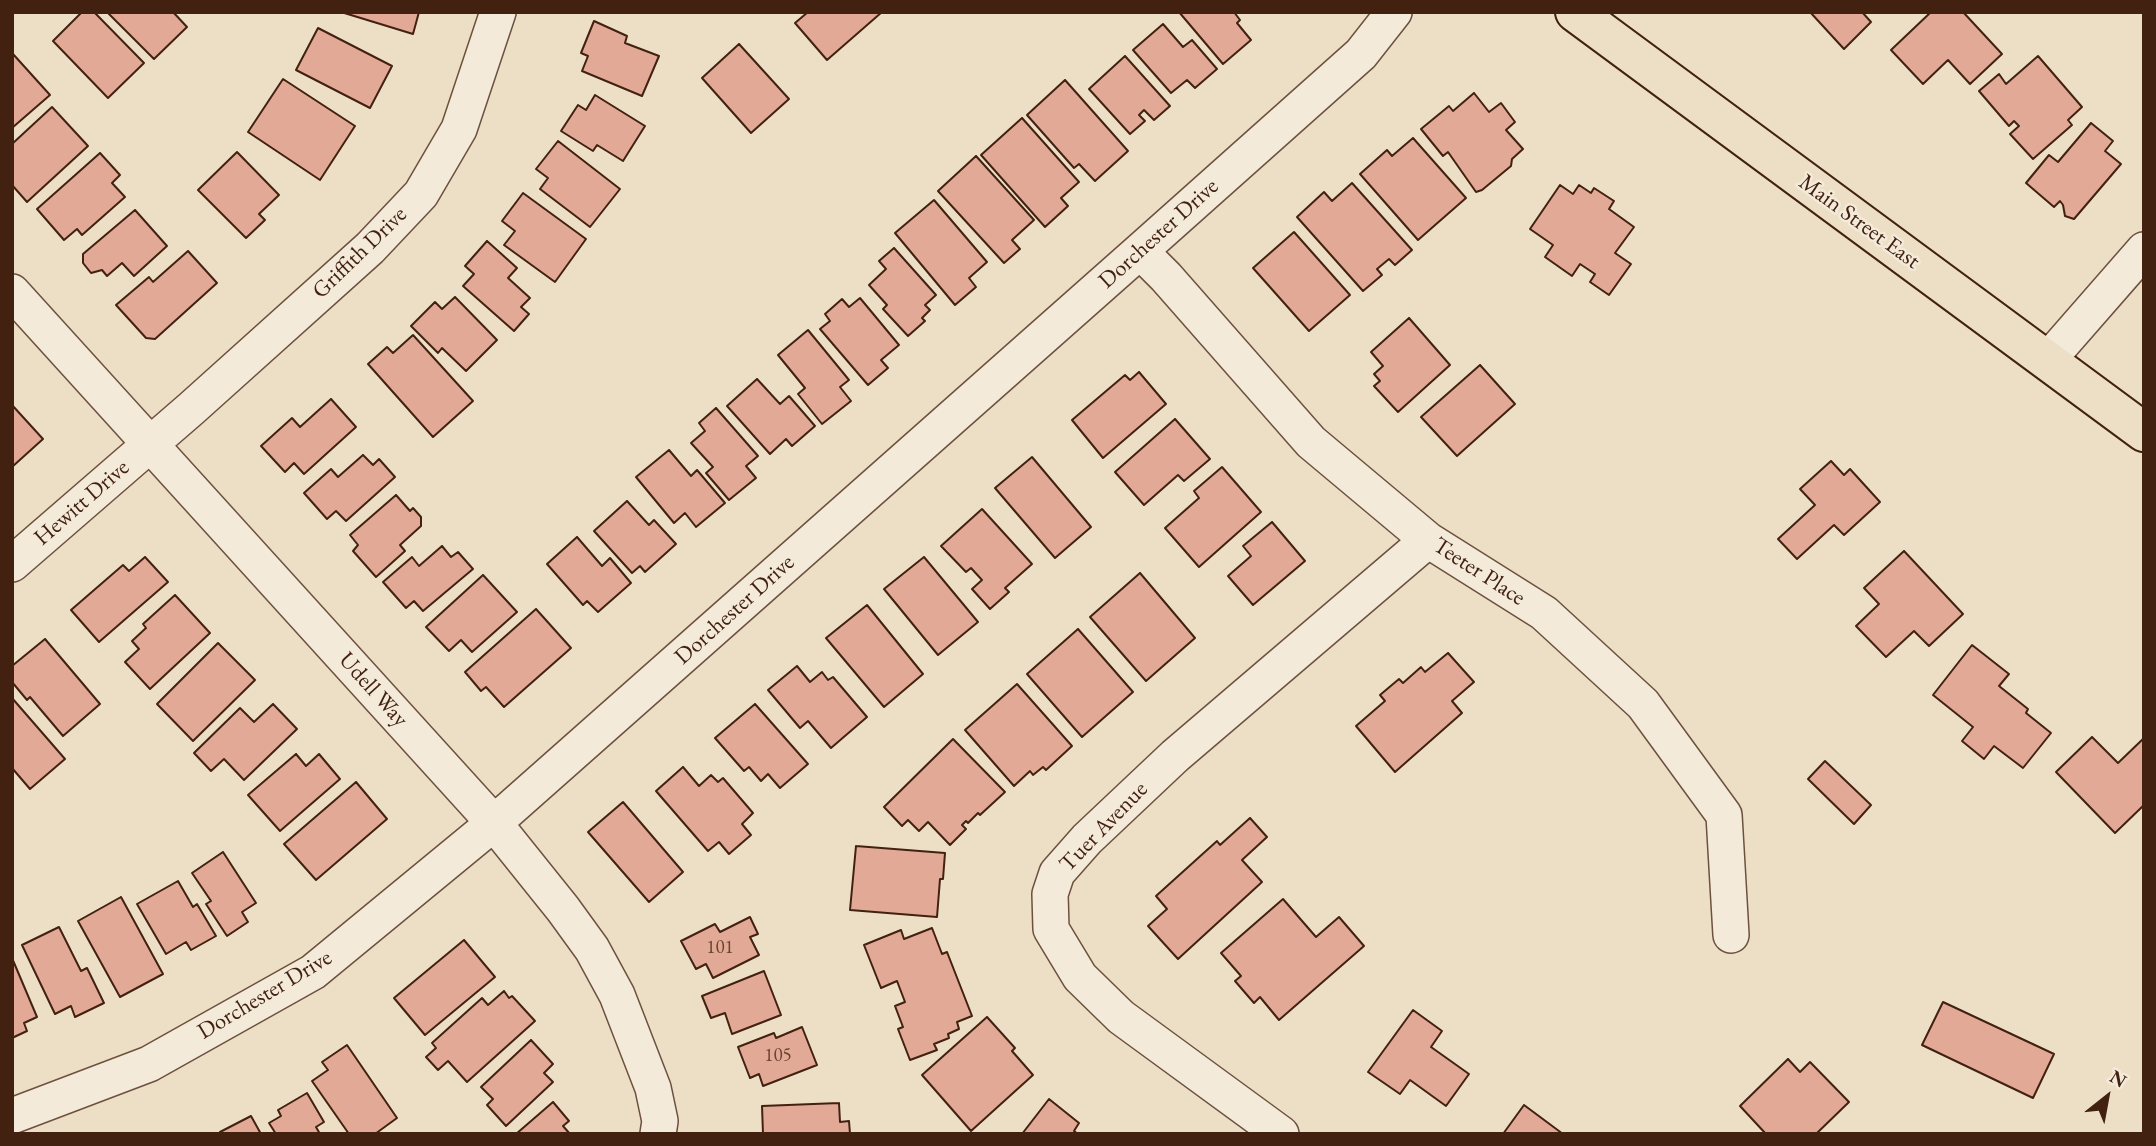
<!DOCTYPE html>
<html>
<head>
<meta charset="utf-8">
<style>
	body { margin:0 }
	#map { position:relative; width:2156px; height:1146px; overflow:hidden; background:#eddfc6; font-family:"EB Garamond",serif }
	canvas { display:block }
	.frame { position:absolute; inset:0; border:14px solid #422111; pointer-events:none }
	.north { position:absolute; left:2072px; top:1062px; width:70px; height:70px; -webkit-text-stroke:5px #f3eada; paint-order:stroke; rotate:31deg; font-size:19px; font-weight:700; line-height:28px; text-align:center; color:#422111 }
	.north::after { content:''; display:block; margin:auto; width:24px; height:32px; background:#422111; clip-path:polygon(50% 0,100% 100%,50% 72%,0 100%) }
</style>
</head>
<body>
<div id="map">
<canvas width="2156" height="1146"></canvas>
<div class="frame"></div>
<div class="north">N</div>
</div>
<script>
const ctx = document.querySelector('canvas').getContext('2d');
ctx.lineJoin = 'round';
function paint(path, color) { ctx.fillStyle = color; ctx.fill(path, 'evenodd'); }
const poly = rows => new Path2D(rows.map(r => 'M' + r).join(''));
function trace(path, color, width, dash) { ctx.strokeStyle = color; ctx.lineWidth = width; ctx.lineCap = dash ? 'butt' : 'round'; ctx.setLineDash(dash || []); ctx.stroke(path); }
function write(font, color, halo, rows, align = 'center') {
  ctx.font = font + ' "EB Garamond",serif'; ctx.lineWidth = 5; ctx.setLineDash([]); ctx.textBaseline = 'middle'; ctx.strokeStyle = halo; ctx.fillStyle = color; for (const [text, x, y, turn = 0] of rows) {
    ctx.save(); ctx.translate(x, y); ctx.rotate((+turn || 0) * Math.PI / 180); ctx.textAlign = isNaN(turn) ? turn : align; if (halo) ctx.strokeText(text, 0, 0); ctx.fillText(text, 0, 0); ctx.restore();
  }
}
const building = poly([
	[82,12,94,12,144,63,108,98,53,41,82,12],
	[107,12,173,12,187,27,154,59,107,12],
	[341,12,419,12,413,34,341,12],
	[808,12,882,12,827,60,795,23,808,12],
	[1179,12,1234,12,1240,20,1237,23,1251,40,1223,64,1179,12],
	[1810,12,1862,12,1871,22,1844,49,1810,12],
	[1931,12,1963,12,2002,54,1970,84,1948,60,1923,84,1891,50,1931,12],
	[594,21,627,36,625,43,659,56,642,96,582,71,588,56,581,53,594,21],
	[1163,24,1183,47,1192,40,1217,69,1195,88,1187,80,1171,93,1133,50,1163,24],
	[318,28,392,66,370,108,296,70,318,28],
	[739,44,789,99,751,133,702,78,739,44],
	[13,54,50,95,12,128,12,55,13,54],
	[1125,56,1170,106,1154,120,1144,110,1139,115,1145,121,1130,134,1089,89,1125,56],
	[2038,56,2082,107,2068,120,2072,125,2033,159,2010,134,2019,126,2014,121,2009,126,1979,91,1999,74,2006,84,2038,56],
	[283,79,355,126,320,180,248,132,283,79],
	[1065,80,1128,151,1095,181,1079,164,1074,168,1027,115,1065,80],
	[1474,93,1489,112,1501,103,1515,122,1506,130,1523,149,1512,159,1511,166,1482,190,1476,192,1448,152,1443,156,1421,129,1449,106,1453,111,1474,93],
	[595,95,645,126,623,161,597,145,593,151,561,131,578,105,586,110,595,95],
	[52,107,88,146,27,202,12,185,12,144,52,107],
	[1022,118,1079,182,1061,198,1068,206,1045,227,981,155,1022,118],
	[2091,123,2113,141,2105,151,2121,164,2074,219,2065,216,2063,205,2060,201,2054,207,2026,183,2049,155,2058,162,2091,123],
	[1413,138,1466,198,1418,240,1360,174,1387,150,1392,156,1413,138],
	[558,141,620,189,590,227,540,189,548,178,536,169,558,141],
	[237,152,279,195,259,214,265,220,246,238,198,190,237,152],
	[100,153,120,175,112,183,125,197,82,235,77,229,64,240,37,209,100,153],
	[976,156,1034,220,1012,240,1020,249,1004,263,938,191,976,156],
	[1352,183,1412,250,1395,265,1389,259,1377,269,1382,275,1363,291,1297,217,1324,192,1332,201,1352,183],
	[1560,185,1573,194,1579,185,1591,193,1594,188,1614,201,1609,209,1634,227,1615,253,1631,264,1609,295,1590,282,1595,274,1580,264,1572,276,1545,257,1553,245,1530,229,1560,185],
	[523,193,586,239,555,282,504,245,515,231,502,221,523,193],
	[934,200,987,262,969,278,976,287,955,305,895,233,934,200],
	[135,210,167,246,134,276,122,263,107,276,102,270,91,273,83,263,83,254,135,210],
	[1294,232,1350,295,1309,331,1253,268,1294,232],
	[487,241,517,268,508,278,530,298,521,307,529,314,514,331,463,286,474,274,465,266,487,241],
	[894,248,936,295,925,305,930,310,922,318,925,321,908,336,883,309,887,305,869,285,886,269,879,261,894,248],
	[188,251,217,283,155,339,146,338,116,305,149,277,153,282,188,251],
	[455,297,497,340,466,371,442,348,438,353,411,326,435,302,442,309,455,297],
	[860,298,899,345,881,360,888,368,868,385,820,329,830,321,825,314,842,299,849,307,860,298],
	[1409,318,1450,365,1398,412,1374,386,1380,381,1374,374,1383,366,1371,352,1409,318],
	[808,330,849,380,840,387,851,401,822,424,798,394,805,388,778,355,808,330],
	[413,335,473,401,433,437,368,364,387,347,393,353,413,335],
	[1480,365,1515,404,1457,456,1421,417,1480,365],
	[1139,372,1166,404,1103,458,1072,420,1125,375,1130,380,1139,372],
	[757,379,780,404,789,396,815,426,792,446,786,439,770,454,727,406,757,379],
	[331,399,356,427,304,474,294,463,285,472,261,446,292,418,300,427,331,399],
	[12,405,43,439,12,467,12,405],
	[716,408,758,456,746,466,756,478,729,500,706,473,713,467,691,443,705,431,699,423,716,408],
	[1175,419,1210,459,1184,481,1178,475,1144,505,1115,472,1175,419],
	[669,450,691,476,697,470,725,503,696,527,685,513,674,523,636,477,669,450],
	[363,455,373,465,379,459,395,477,346,521,336,511,327,519,304,493,331,469,338,477,363,455],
	[1032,457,1091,527,1055,558,995,488,1032,457],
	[1831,461,1844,475,1850,469,1880,502,1844,535,1834,525,1797,559,1778,539,1815,505,1800,489,1831,461],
	[1222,467,1261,512,1199,567,1165,528,1199,498,1194,491,1222,467],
	[396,495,410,511,413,508,421,517,421,526,400,545,405,551,376,577,353,551,358,545,350,535,396,495],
	[627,501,649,525,654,520,676,544,645,572,640,566,632,573,594,531,627,501],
	[982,509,1032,564,1005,588,1009,592,990,609,972,589,982,580,971,568,966,572,941,546,982,509],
	[1272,522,1305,561,1253,605,1228,576,1251,556,1243,546,1272,522],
	[577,537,602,566,610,558,631,583,598,612,587,601,583,605,547,564,577,537],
	[442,546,451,557,458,552,473,569,423,611,414,601,406,608,383,582,412,557,419,566,442,546],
	[1904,551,1963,614,1929,646,1914,631,1886,657,1856,626,1879,604,1864,588,1904,551],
	[145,557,168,582,99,642,71,610,123,565,129,571,145,557],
	[924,557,978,622,938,655,884,589,924,557],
	[1140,573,1195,638,1146,681,1090,617,1140,573],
	[483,575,517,612,472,652,461,640,449,651,426,627,483,575],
	[175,595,210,633,150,689,125,662,139,649,132,641,146,628,143,624,175,595],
	[867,605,923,674,884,707,826,638,867,605],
	[536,609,571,648,504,707,486,687,481,691,465,672,536,609],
	[1078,629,1133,692,1082,737,1027,674,1078,629],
	[45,639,100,704,63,736,30,697,27,700,12,682,12,666,45,639],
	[218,643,255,680,193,741,157,704,218,643],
	[1972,645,2009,674,1999,686,2028,709,2026,713,2051,733,2023,768,1994,746,1984,759,1962,741,1973,727,1933,695,1972,645],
	[1448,653,1474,682,1452,701,1462,713,1395,772,1356,726,1385,701,1380,695,1399,679,1403,683,1421,667,1425,672,1448,653],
	[797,666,810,682,822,672,828,680,833,677,867,717,831,748,808,721,800,728,768,690,797,666],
	[1017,684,1072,746,1046,770,1043,767,1033,775,1030,771,1014,786,965,730,1017,684],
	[12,698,65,759,30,789,12,768,12,698],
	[273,704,297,729,244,780,224,759,211,771,194,753,240,708,254,722,273,704],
	[755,704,808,764,780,788,768,774,761,781,749,767,744,771,715,738,755,704],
	[2092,737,2118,763,2144,738,2144,805,2115,833,2056,772,2092,737],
	[953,739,1005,792,980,815,978,813,968,823,966,821,962,825,966,829,950,845,928,822,919,831,908,820,902,826,884,807,953,739],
	[296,754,306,766,319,754,340,779,280,831,248,795,296,754],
	[1825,761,1871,805,1854,824,1808,779,1825,761],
	[683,767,699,786,711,775,718,782,723,778,753,813,742,824,751,835,729,854,719,842,708,851,656,791,683,767],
	[356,782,387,819,316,880,284,844,356,782],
	[623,802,683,872,649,902,588,832,623,802],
	[1250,818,1267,837,1242,860,1262,882,1178,959,1148,926,1167,909,1156,896,1217,841,1220,845,1250,818],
	[856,846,945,853,943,879,940,879,937,917,850,910,856,846],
	[223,852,256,903,242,912,248,922,227,936,206,904,211,901,192,873,223,852],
	[178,881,193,907,197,904,216,936,191,950,186,942,166,954,137,904,178,881],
	[121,897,163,974,120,997,78,921,121,897],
	[1283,899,1316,937,1339,917,1364,946,1279,1020,1260,997,1254,1003,1235,981,1241,976,1221,953,1283,899],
	[750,917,758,934,750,937,759,955,713,978,706,964,696,969,681,941,715,924,720,932,750,917],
	[59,927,81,971,87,968,104,1003,75,1017,71,1006,55,1014,22,945,59,927],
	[932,928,942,954,947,952,972,1016,957,1022,959,1029,948,1034,949,1038,934,1044,937,1050,910,1060,898,1029,903,1027,895,1006,905,1002,897,981,881,988,864,945,901,930,904,939,932,928],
	[464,940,495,977,425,1035,394,998,464,940],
	[12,958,37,1017,24,1023,27,1031,12,1038,12,958],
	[764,971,781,1015,732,1034,725,1013,711,1018,702,996,764,971],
	[504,991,509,998,512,996,535,1021,467,1082,448,1061,438,1070,426,1057,436,1048,432,1043,482,998,488,1005,504,991],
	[1943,1002,2054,1054,2033,1098,1922,1045,1943,1002],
	[1413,1010,1442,1031,1431,1047,1469,1074,1446,1106,1410,1080,1400,1094,1368,1072,1413,1010],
	[987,1017,1015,1048,1012,1051,1033,1075,971,1131,922,1075,987,1017],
	[802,1027,817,1065,763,1086,759,1074,750,1078,738,1047,774,1033,776,1038,802,1027],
	[531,1040,553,1064,544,1073,553,1082,506,1126,487,1105,493,1099,481,1087,531,1040],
	[347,1045,397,1118,375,1134,349,1134,312,1081,328,1070,322,1062,347,1045],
	[1788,1059,1800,1072,1810,1062,1849,1102,1816,1134,1766,1134,1740,1106,1788,1059],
	[307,1093,324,1122,316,1127,320,1134,276,1134,269,1123,281,1116,278,1110,307,1093],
	[1049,1099,1079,1123,1074,1131,1078,1134,1022,1134,1049,1099],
	[553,1102,569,1121,563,1126,570,1134,516,1134,553,1102],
	[839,1103,840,1122,849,1121,850,1134,763,1134,762,1106,839,1103],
	[1524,1105,1563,1134,1503,1134,1524,1105],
	[251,1116,261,1134,221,1134,220,1132,251,1116]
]);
const minor = poly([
	[1140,251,1166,277,1311,442,1428,540,1544,613,1643,704,1724,815,1731,935],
	[12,292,494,823,563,909,592,949,617,995,653,1088,660,1121,658,1134],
	[2047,361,2144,250],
	[12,564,192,408,370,248,421,194,459,129,498,12],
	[12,1116,149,1064,313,972,494,823,1140,251,1361,54,1394,12],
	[1281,1134,1121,1017,1080,977,1051,929,1050,894,1057,873,1087,839,1175,756,1428,540]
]);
const major = poly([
	[1575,12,2144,432]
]);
const numberNames = [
	["101",720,948],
	["105",778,1056]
];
const streetNames = [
	["Main Street East",1859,222,36],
	["Dorchester Drive",1159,234,-42],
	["Griffith Drive",360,253,-44],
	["Hewitt Drive",82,503,-41],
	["Teeter Place",1479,572,33],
	["Dorchester Drive",735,610,-42],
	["Udell Way",373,690,48],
	["Tuer Avenue",1104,827,-46],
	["Dorchester Drive",265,995,-31]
];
paint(building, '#e2a996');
trace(building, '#422111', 2);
trace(minor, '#6d503e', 38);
trace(major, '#422111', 42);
trace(minor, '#f3eada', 35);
trace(major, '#eddfc6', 38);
write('19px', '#6a4332', null, numberNames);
write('23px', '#422111', '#f3eada', streetNames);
</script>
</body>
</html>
